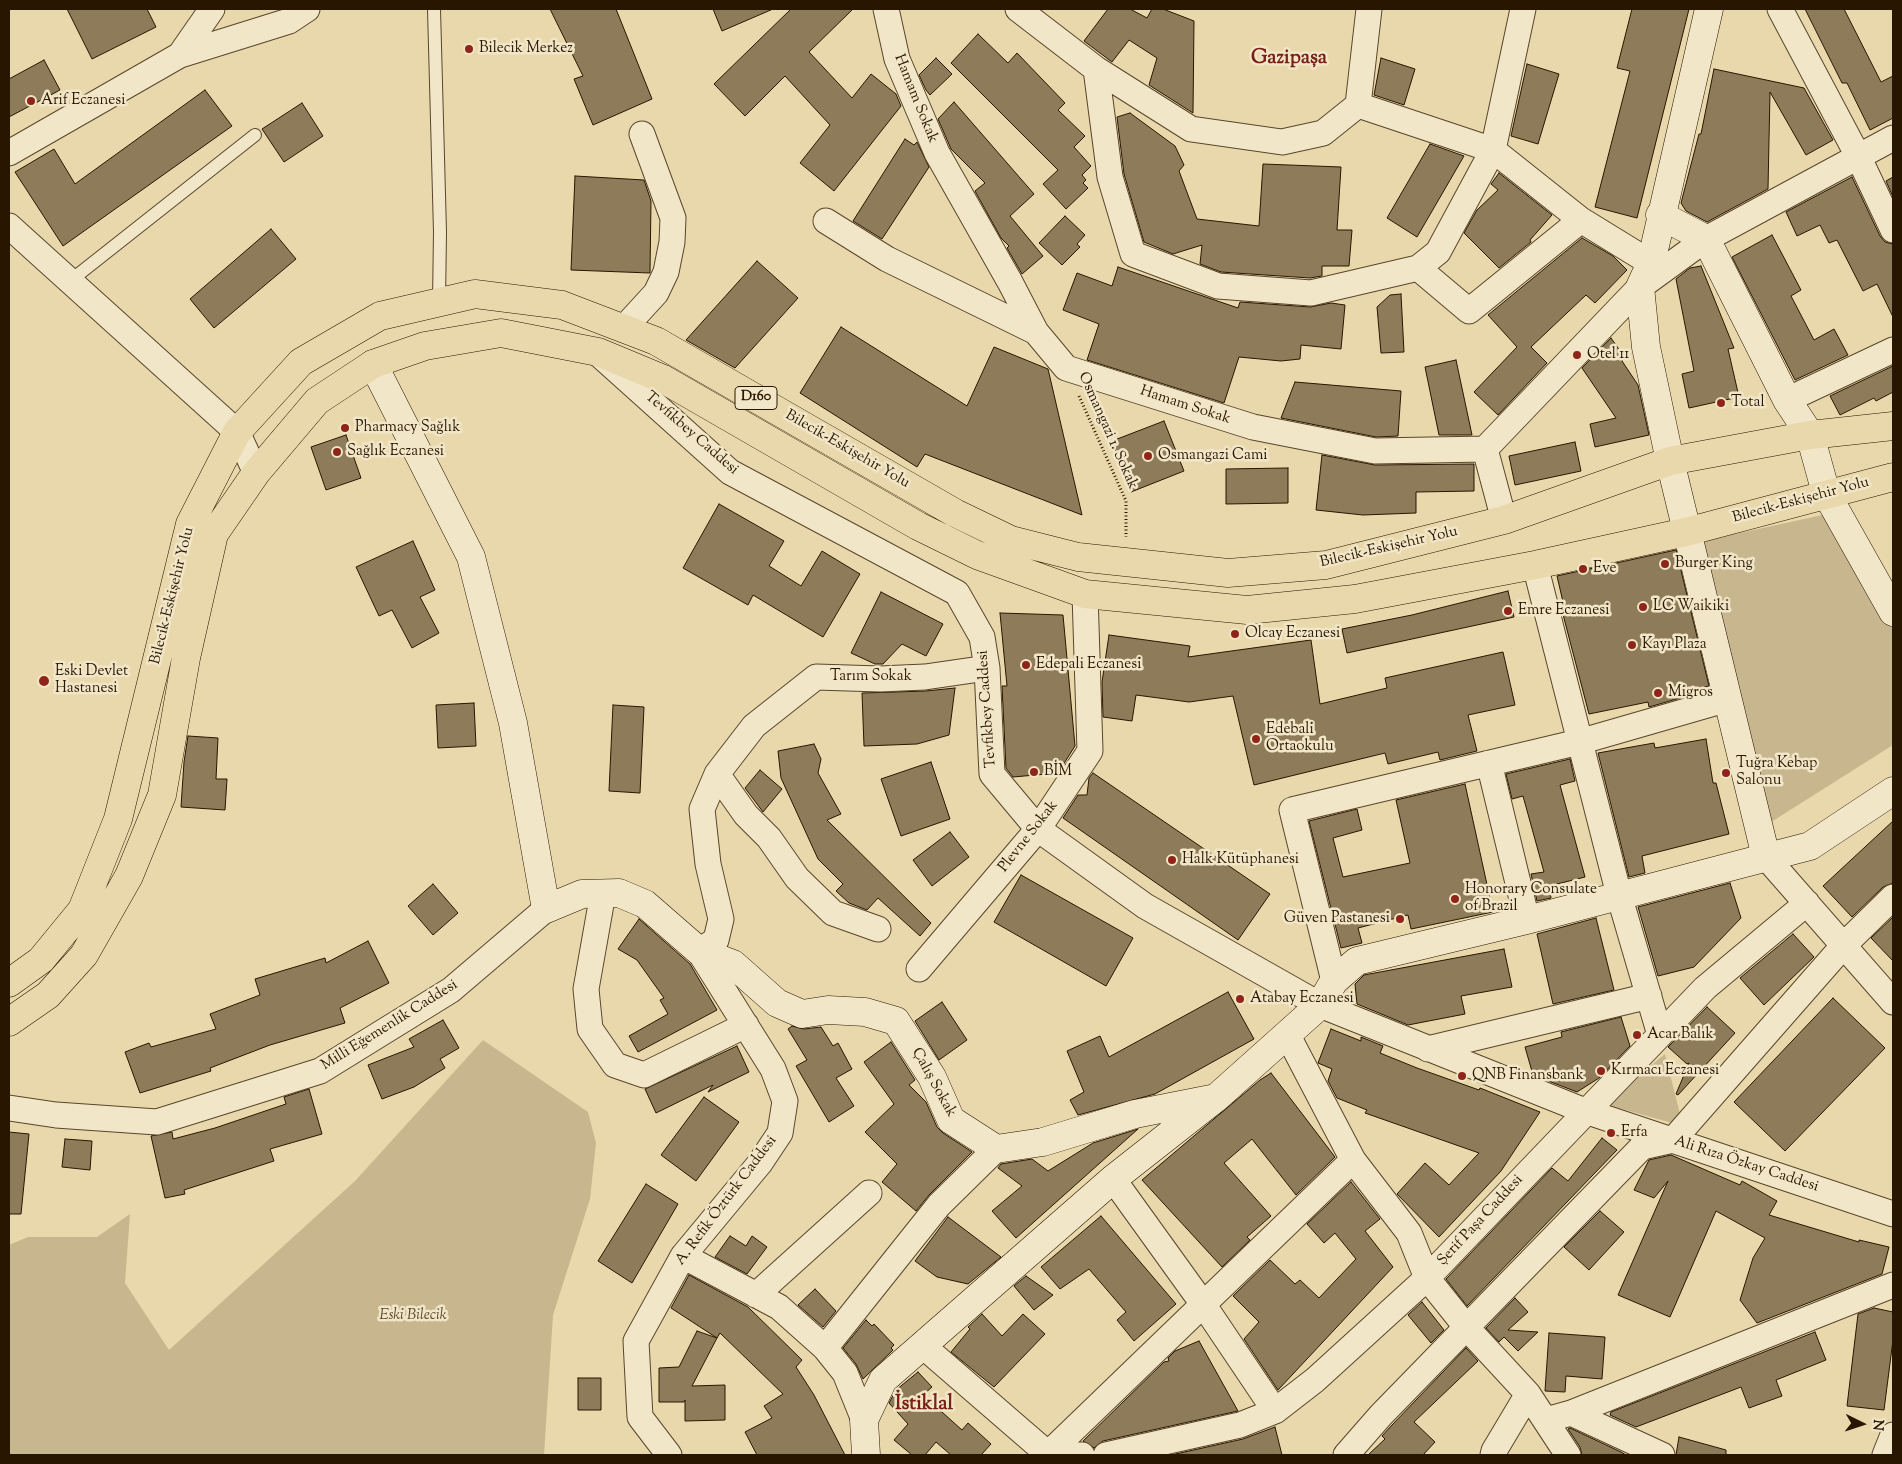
<!DOCTYPE html>
<html>
<head>
<meta charset="utf-8">
<style>
	body { margin:0 }
	#map { position:relative; width:1902px; height:1464px; overflow:hidden; background:#e9d8ab; font-family:"Sorts Mill Goudy",serif }
	canvas { display:block }
	.frame { position:absolute; inset:0; border:10px solid #291601; pointer-events:none }
	.north { position:absolute; left:1837px; top:1399px; width:50px; height:50px; -webkit-text-stroke:4px #f1e6c8; paint-order:stroke; rotate:94deg; font-size:14px; font-weight:700; line-height:20px; text-align:center; color:#291601 }
	.north::after { content:''; display:block; margin:auto; width:18px; height:22px; background:#291601; clip-path:polygon(50% 0,100% 100%,50% 72%,0 100%) }
</style>
</head>
<body>
<div id="map">
<canvas width="1902" height="1464"></canvas>
<div class="frame"></div>
<div class="north">N</div>
</div>
<script>
const ctx = document.querySelector('canvas').getContext('2d');
ctx.lineJoin = 'round';
function paint(path, color) { ctx.fillStyle = color; ctx.fill(path, 'evenodd'); }
const poly = rows => new Path2D(rows.map(r => 'M' + r).join(''));
function trace(path, color, width, dash) { ctx.strokeStyle = color; ctx.lineWidth = width; ctx.lineCap = dash ? 'butt' : 'round'; ctx.setLineDash(dash || []); ctx.stroke(path); }
function write(font, color, halo, rows, align = 'center') {
  ctx.font = font + ' "Sorts Mill Goudy",serif'; ctx.lineWidth = 5; ctx.setLineDash([]); ctx.textBaseline = 'middle'; ctx.strokeStyle = halo; ctx.fillStyle = color; for (const [text, x, y, turn = 0] of rows) {
    ctx.save(); ctx.translate(x, y); ctx.rotate((+turn || 0) * Math.PI / 180); ctx.textAlign = isNaN(turn) ? turn : align; if (halo) ctx.strokeText(text, 0, 0); ctx.fillText(text, 0, 0); ctx.restore();
  }
}
const green = poly([
	[1827,514,1893,629,1893,745,1768,824,1694,543],
	[483,1040,588,1112,596,1143,590,1199,553,1315,544,1455,9,1455,9,1245,28,1237,97,1237,130,1214,125,1283,169,1350,355,1181],
	[1665,1054,1683,1126,1604,1104]
]);
const building = poly([
	[67,9,147,9,156,27,92,59,67,9],
	[550,9,616,9,652,99,593,125,574,79,583,76,550,9],
	[713,9,773,9,722,31,713,9],
	[791,9,853,9,809,52,852,98,871,74,896,94,901,106,834,191,800,163,830,125,785,76,745,116,714,84,791,9],
	[1108,9,1130,9,1147,18,1152,9,1163,9,1194,21,1193,113,1149,85,1157,58,1129,40,1112,62,1084,41,1108,9],
	[1632,9,1689,9,1637,218,1595,207,1630,71,1617,68,1632,9],
	[1805,9,1844,9,1881,82,1893,76,1893,118,1870,130,1847,83,1842,83,1805,9],
	[978,34,1008,63,1017,53,1065,103,1058,110,1085,136,1074,147,1091,166,1082,175,1086,180,1083,183,1088,188,1066,209,1043,184,1058,170,951,63,978,34],
	[936,58,952,74,930,95,926,90,919,75,936,58],
	[1381,58,1415,69,1404,105,1374,95,1381,58],
	[44,60,60,90,9,117,9,79,44,60],
	[1527,64,1559,74,1538,144,1511,136,1527,64],
	[1714,69,1804,88,1833,140,1806,155,1770,92,1768,189,1707,222,1686,211,1681,203,1699,134,1701,134,1714,69],
	[205,90,232,126,63,246,15,172,54,149,75,184,205,90],
	[954,102,1034,194,1010,216,1043,256,1022,274,1007,248,1009,246,1001,238,975,191,985,183,951,149,938,119,954,102],
	[302,103,323,136,284,162,262,129,302,103],
	[1130,113,1175,146,1184,165,1179,171,1197,219,1259,226,1263,164,1341,167,1337,230,1352,230,1349,266,1322,266,1322,276,1310,278,1221,272,1200,264,1202,245,1173,254,1144,242,1124,174,1117,117,1130,113],
	[905,139,914,145,917,142,929,167,882,239,853,221,905,139],
	[1430,144,1464,156,1417,237,1387,218,1430,144],
	[1499,173,1552,215,1530,240,1531,242,1499,268,1464,233,1477,210,1498,190,1491,184,1499,173],
	[575,176,644,180,651,201,650,273,571,270,575,176],
	[1852,177,1880,236,1885,242,1893,244,1893,317,1877,284,1863,291,1837,240,1829,243,1820,225,1797,236,1786,212,1852,177],
	[1893,177,1893,197,1886,181,1893,177],
	[1065,216,1085,235,1077,244,1080,247,1062,265,1039,243,1065,216],
	[271,229,296,259,214,328,190,299,271,229],
	[1772,235,1801,290,1791,296,1814,340,1834,329,1848,355,1795,380,1732,257,1772,235],
	[1582,238,1613,256,1627,270,1595,303,1586,295,1531,347,1547,363,1498,415,1474,392,1517,347,1488,315,1582,238],
	[757,261,798,298,735,368,686,340,757,261],
	[1701,266,1734,348,1728,349,1739,397,1689,408,1682,374,1694,371,1676,279,1690,268,1701,266],
	[1118,267,1238,308,1240,302,1310,307,1331,303,1345,305,1341,349,1301,345,1300,359,1281,361,1239,357,1224,403,1087,360,1099,324,1063,310,1077,273,1112,286,1118,267],
	[1401,294,1404,352,1381,353,1377,307,1390,295,1401,294],
	[841,327,967,406,994,347,1048,369,1082,515,925,454,917,467,800,393,841,327],
	[1611,338,1625,358,1622,361,1638,385,1649,435,1595,447,1590,424,1616,418,1582,368,1611,338],
	[1456,360,1472,435,1439,435,1425,367,1456,360],
	[1893,366,1893,392,1876,401,1874,398,1840,415,1830,396,1893,366],
	[1295,382,1401,391,1398,436,1376,437,1281,418,1295,382],
	[1164,421,1184,471,1131,492,1112,441,1164,421],
	[346,435,361,478,326,490,311,447,346,435],
	[1575,442,1581,471,1515,485,1509,456,1575,442],
	[1322,455,1375,465,1474,464,1474,491,1416,492,1416,513,1363,515,1316,510,1322,455],
	[1288,468,1288,503,1226,504,1226,469,1288,468],
	[719,504,784,541,769,566,801,586,822,551,860,574,823,637,753,595,748,605,683,568,719,504],
	[413,541,435,590,420,597,439,633,412,648,392,610,379,616,356,567,413,541],
	[1676,550,1709,686,1693,690,1694,694,1649,707,1648,702,1589,714,1560,603,1563,602,1557,576,1676,550],
	[1508,591,1514,617,1347,653,1342,629,1412,615,1508,591],
	[881,592,943,624,926,656,902,644,883,664,875,664,851,653,881,592],
	[1000,613,1063,615,1075,746,1058,773,1013,777,1006,768,1002,686,1007,686,1000,613],
	[1109,635,1190,646,1188,657,1311,640,1320,704,1387,688,1385,678,1503,652,1515,705,1468,715,1477,751,1440,760,1438,752,1388,764,1385,753,1254,785,1233,696,1189,702,1136,695,1132,721,1103,717,1102,682,1109,635],
	[955,688,949,735,917,744,864,746,862,693,926,691,955,688],
	[474,703,476,746,438,748,436,705,474,703],
	[613,705,644,707,640,793,609,791,613,705],
	[188,736,218,738,216,779,227,779,225,810,181,807,184,762,188,736],
	[1706,739,1713,783,1716,783,1729,834,1642,856,1645,873,1629,877,1598,753,1654,743,1655,748,1706,739],
	[814,744,821,759,818,773,841,814,827,820,931,923,920,936,878,898,867,910,849,903,836,891,843,884,818,859,781,778,778,751,814,744],
	[1570,759,1575,781,1560,785,1585,877,1549,886,1551,898,1537,901,1531,874,1544,872,1523,796,1512,799,1506,774,1570,759],
	[931,762,950,819,901,836,881,779,931,762],
	[760,770,782,789,763,812,745,788,760,770],
	[1093,773,1270,894,1238,940,1063,818,1078,795,1087,795,1089,778,1093,773],
	[1465,784,1493,912,1411,929,1408,915,1358,928,1362,943,1341,948,1309,821,1357,809,1362,830,1333,838,1343,877,1410,863,1396,800,1465,784],
	[1893,821,1893,883,1883,887,1852,917,1823,886,1893,821],
	[950,832,969,857,932,886,913,860,950,832],
	[1021,875,1133,938,1106,986,994,922,1021,875],
	[1730,883,1741,918,1694,967,1658,976,1638,907,1730,883],
	[433,884,458,913,433,935,408,906,433,884],
	[1893,917,1893,961,1871,938,1893,917],
	[1596,918,1614,990,1553,1004,1537,934,1596,918],
	[639,919,690,964,717,1010,638,1052,629,1036,668,1014,660,1000,664,998,637,960,618,949,639,919],
	[1793,934,1814,957,1764,1005,1740,978,1793,934],
	[368,941,389,983,340,1008,345,1023,270,1045,210,1068,211,1071,140,1093,125,1052,149,1043,151,1047,216,1029,210,1014,260,995,255,979,325,958,326,963,368,941],
	[1504,949,1512,987,1461,996,1465,1014,1408,1025,1357,1004,1355,984,1364,975,1504,949],
	[1228,992,1254,1039,1155,1094,1078,1115,1070,1100,1084,1092,1067,1051,1100,1036,1109,1057,1228,992],
	[1833,998,1885,1048,1785,1151,1734,1102,1833,998],
	[942,1002,967,1040,939,1060,915,1021,942,1002],
	[1707,1007,1735,1033,1678,1095,1676,1094,1689,1063,1687,1064,1668,1047,1707,1007],
	[1621,1017,1630,1046,1599,1078,1577,1092,1533,1075,1525,1047,1562,1037,1561,1032,1621,1017],
	[443,1020,459,1048,440,1059,445,1068,414,1087,382,1099,368,1065,414,1047,409,1039,443,1020],
	[792,1026,804,1029,821,1027,833,1046,838,1043,852,1069,836,1078,854,1106,829,1122,796,1066,807,1060,788,1029,792,1026],
	[1331,1029,1361,1041,1361,1037,1383,1046,1380,1053,1417,1068,1479,1090,1480,1088,1540,1112,1501,1171,1439,1237,1397,1194,1425,1163,1449,1185,1479,1153,1365,1113,1367,1110,1337,1098,1328,1081,1332,1069,1318,1063,1331,1029],
	[891,1042,915,1080,909,1085,926,1102,937,1127,943,1133,972,1152,929,1195,916,1211,882,1182,897,1164,865,1132,894,1104,864,1062,891,1042],
	[737,1046,749,1072,708,1092,713,1085,656,1113,645,1089,737,1046],
	[1271,1073,1335,1157,1296,1195,1252,1139,1224,1163,1271,1216,1247,1237,1250,1240,1222,1267,1142,1180,1260,1080,1271,1073],
	[309,1089,322,1134,270,1149,274,1161,184,1190,185,1194,165,1198,151,1136,172,1132,173,1139,215,1128,286,1104,284,1097,309,1089],
	[704,1097,739,1122,696,1181,661,1155,704,1097],
	[1138,1129,1016,1238,992,1211,1022,1186,998,1168,1001,1164,1032,1159,1048,1171,1093,1143,1138,1129],
	[9,1132,29,1134,21,1214,9,1214,9,1132],
	[1602,1138,1617,1150,1467,1306,1446,1279,1552,1168,1568,1181,1602,1138],
	[65,1139,92,1141,90,1170,62,1167,65,1139],
	[1671,1155,1740,1185,1742,1181,1777,1201,1769,1215,1859,1242,1859,1240,1889,1247,1882,1274,1757,1323,1740,1300,1753,1258,1765,1238,1716,1211,1670,1317,1618,1295,1668,1181,1654,1198,1634,1190,1649,1160,1671,1155],
	[1351,1182,1380,1219,1365,1231,1393,1267,1278,1390,1244,1339,1259,1322,1233,1296,1270,1260,1295,1284,1300,1280,1319,1298,1356,1259,1335,1233,1324,1243,1307,1224,1351,1182],
	[646,1184,678,1204,632,1283,598,1261,646,1184],
	[1600,1211,1624,1232,1589,1270,1564,1247,1600,1211],
	[1101,1216,1176,1304,1134,1341,1117,1320,1126,1312,1089,1269,1060,1289,1041,1267,1101,1216],
	[948,1217,1001,1257,968,1284,937,1277,915,1261,948,1217],
	[730,1236,746,1246,752,1236,767,1247,747,1274,715,1257,730,1236],
	[689,1275,748,1307,802,1360,796,1367,814,1395,845,1455,757,1455,745,1432,772,1418,764,1406,783,1394,720,1333,717,1338,671,1308,689,1275],
	[1026,1276,1053,1295,1034,1310,1014,1286,1026,1276],
	[815,1289,836,1311,823,1327,798,1305,815,1289],
	[1515,1298,1528,1312,1508,1330,1538,1332,1518,1351,1504,1337,1499,1342,1486,1328,1515,1298],
	[1422,1302,1444,1330,1431,1343,1408,1315,1422,1302],
	[1874,1308,1893,1312,1893,1340,1884,1410,1847,1406,1858,1314,1874,1308],
	[982,1314,1002,1336,1023,1314,1045,1334,994,1387,951,1352,970,1329,968,1327,982,1314],
	[866,1320,872,1326,874,1324,894,1345,891,1348,893,1350,863,1379,856,1364,843,1348,866,1320],
	[697,1331,717,1338,692,1386,725,1385,725,1420,685,1421,685,1400,684,1402,659,1402,659,1368,679,1367,697,1331],
	[1815,1332,1826,1360,1776,1380,1782,1396,1749,1408,1741,1387,1636,1427,1610,1415,1611,1412,1815,1332],
	[1549,1333,1605,1337,1602,1379,1566,1376,1565,1392,1545,1391,1549,1333],
	[1199,1341,1238,1411,1103,1441,1094,1448,1083,1441,1164,1362,1169,1361,1168,1358,1175,1351,1199,1341],
	[1466,1348,1478,1361,1414,1422,1435,1442,1423,1455,1368,1455,1385,1439,1382,1436,1392,1425,1466,1348],
	[918,1372,932,1387,923,1395,962,1430,968,1423,991,1444,981,1455,951,1455,936,1442,925,1455,912,1455,894,1440,908,1424,889,1403,896,1390,918,1372],
	[578,1378,601,1378,601,1410,578,1410,578,1378],
	[1275,1427,1282,1455,1171,1455,1243,1439,1275,1427],
	[1570,1428,1621,1452,1626,1455,1582,1455,1580,1447,1568,1429,1570,1428],
	[1679,1437,1726,1450,1726,1455,1676,1455,1679,1437]
]);
const path = poly([
	[1079,396,1126,501,1126,537]
]);
const lane = poly([
	[434,9,440,232,439,302],
	[70,281,255,135]
]);
const street = poly([
	[886,9,897,59,937,153,1010,282,1036,332,1066,368,1253,427,1375,451,1485,449,1640,287,1706,239,1893,138],
	[1018,9,1096,69,1191,129,1282,142,1323,133,1358,105,1369,9],
	[1780,9,1859,158,1893,230],
	[180,55,289,21,307,9],
	[1096,69,1110,177,1133,254,1218,286,1311,293,1418,268,1438,252,1493,150,1523,9],
	[1358,105,1493,150,1581,220,1651,263],
	[9,153,180,55,212,9],
	[826,221,887,259,1036,332],
	[9,226,237,432,256,473],
	[1418,268,1469,311,1581,220],
	[623,329,656,293,666,272,672,242,673,218,642,134],
	[602,357,730,472,957,593,982,637,987,668,992,774,1038,829,1145,906,1320,1005,1585,1111,1893,1214],
	[1787,400,1893,350],
	[1485,449,1504,520],
	[1535,565,1619,895,1660,1035],
	[1489,763,1527,920],
	[717,774,746,815,769,838,797,878,833,913,878,929],
	[1766,857,1893,1002],
	[603,893,586,989,590,1029,615,1065,644,1075,746,1025],
	[919,969,1038,829,1090,751,1085,594],
	[1334,981,1292,810,1579,742,1728,699],
	[1287,1034,1353,1160,1409,1233,1427,1278,1467,1328,1528,1394,1568,1455],
	[1428,1049,1649,996],
	[9,1108,56,1115,157,1122,320,1071,451,990,546,909],
	[1113,1179,1203,1304,1275,1411],
	[683,1256,779,1307,825,1348,845,1373,864,1420],
	[756,1295,869,1193],
	[923,1346,1049,1455],
	[825,1348,939,1205,996,1149],
	[1571,1413,1662,1455],
	[1546,1420,1571,1413,1893,1285],
	[1048,1454,1082,1455],
	[669,1455,640,1417,636,1341,683,1256,760,1163,780,1133,785,1101,773,1069,699,951,716,940,721,919,708,864,702,809,717,774,754,726,816,677,880,679,925,677,987,668],
	[1047,1455,1353,1160],
	[1106,1455,1240,1425,1275,1411,1315,1380,1427,1278,1705,988,1807,903],
	[1346,1455,1381,1415,1642,1147,1673,1140,1844,945,1893,897],
	[1493,1455,1494,1451,1528,1394],
	[1885,1455,1893,1435]
]);
const secondary = poly([
	[1709,9,1651,263,1640,287,1646,347,1670,461,1766,857],
	[1660,215,1706,239,1787,400,1810,435,1826,493,1893,612],
	[373,364,471,557,513,723,546,909,582,894,619,893,645,904,699,951,733,964,777,1003,802,1014,828,1010,865,1012,896,1021,932,1077,951,1120,996,1149,1043,1142,1135,1114,1216,1098],
	[866,1455,864,1420,883,1380,1113,1179,1216,1098,1320,1005,1334,981,1357,961,1527,920,1810,846,1893,791]
]);
const primary = poly([
	[9,983,41,960,82,910,118,819,190,524,237,432,301,362,380,316,475,294,562,305,656,341,955,513,1011,540,1078,557,1228,573,1326,565,1504,520,1670,461,1810,435,1893,426],
	[9,1022,48,995,84,955,129,876,162,795,186,658,214,534,256,473,317,401,373,364,425,346,501,333,598,352,663,379,918,526,977,555,1085,594,1247,610,1355,599,1535,565,1686,532,1893,477]
]);
const markers = [
	[469,49,5,"#8f2418"],
	[31,101,5,"#8f2418"],
	[1577,355,5,"#8f2418"],
	[1721,403,5,"#8f2418"],
	[345,428,5,"#8f2418"],
	[337,452,5,"#8f2418"],
	[1148,456,5,"#8f2418"],
	[1665,564,5,"#8f2418"],
	[1583,569,5,"#8f2418"],
	[1643,607,5,"#8f2418"],
	[1508,611,5,"#8f2418"],
	[1235,634,5,"#8f2418"],
	[1632,645,5,"#8f2418"],
	[1026,665,5,"#8f2418"],
	[44,681,6,"#8f2418"],
	[1658,693,5,"#8f2418"],
	[1256,739,5,"#8f2418"],
	[1034,772,5,"#8f2418"],
	[1726,773,5,"#8f2418"],
	[1172,860,5,"#8f2418"],
	[1455,899,5,"#8f2418"],
	[1400,919,5,"#8f2418"],
	[1240,999,5,"#8f2418"],
	[1637,1035,5,"#8f2418"],
	[1601,1071,5,"#8f2418"],
	[1462,1076,5,"#8f2418"],
	[1611,1133,5,"#8f2418"]
];
const shields = [
	[756,398,42]
];
const shieldNames = [
	["D160",756,398]
];
const poiNames = [
	["Bilecik Merkez",479,49],
	["Arif Eczanesi",41,101],
	["Otel 11",1587,355],
	["Total",1731,403],
	["Pharmacy Sağlık",355,428],
	["Sağlık Eczanesi",347,452],
	["Osmangazi Cami",1158,456],
	["Burger King",1675,564],
	["Eve",1593,569],
	["LC Waikiki",1653,607],
	["Emre Eczanesi",1518,611],
	["Olcay Eczanesi",1245,634],
	["Kayı Plaza",1642,645],
	["Edepali Eczanesi",1036,665],
	["Eski Devlet",55,672],
	["Hastanesi",55,689],
	["Migros",1668,693],
	["Edebali",1266,730],
	["Ortaokulu",1266,747],
	["Tuğra Kebap",1736,764],
	["Salonu",1736,781],
	["BİM",1044,772],
	["Halk Kütüphanesi",1182,860],
	["Honorary Consulate",1465,890],
	["of Brazil",1465,907],
	["Güven Pastanesi",1390,919,"right"],
	["Atabay Eczanesi",1250,999],
	["Acar Balık",1647,1035],
	["Kırmacı Eczanesi",1611,1071],
	["QNB Finansbank",1472,1076],
	["Erfa",1621,1133]
];
const streetNames = [
	["Hamam Sokak",915,99,68],
	["Hamam Sokak",1185,406,18],
	["Osmangazi 1. Sokak",1107,431,66],
	["Tevfikbey Caddesi",691,434,41],
	["Bilecik-Eskişehir Yolu",847,450,30],
	["Bilecik-Eskişehir Yolu",1801,501,-15],
	["Bilecik-Eskişehir Yolu",1389,548,-13],
	["Bilecik-Eskişehir Yolu",173,596,-76],
	["Tarım Sokak",871,677],
	["Tevfikbey Caddesi",988,709,-94],
	["Plevne Sokak",1029,837,-52],
	["Milli Eğemenlik Caddesi",390,1026,-32],
	["Çalış Sokak",933,1083,61],
	["Ali Rıza Özkay Caddesi",1746,1165,18],
	["A. Refik Öztürk Caddesi",727,1201,-53],
	["Şerif Paşa Caddesi",1481,1221,-47]
];
const parkNames = [
	["Eski Bilecik",413,1316]
];
const districtNames = [
	["Gazipaşa",1289,60],
	["İstiklal",924,1406]
];
paint(green, '#c8b78e');
paint(building, '#8d7b59');
trace(building, '#291601', 1);
trace(lane, '#59462c', 14);
trace(street, '#59462c', 27);
trace(secondary, '#291601', 29);
trace(primary, '#291601', 29);
trace(path, '#291601', 3, [1, 2.5]);
trace(lane, '#f1e6c8', 12);
trace(street, '#f1e6c8', 25);
trace(secondary, '#f1e6c8', 28);
trace(primary, '#e9d8ab', 28);
for (const [x, y, r, color] of markers) { const dot = new Path2D(); dot.arc(x, y, r, 0, 2 * Math.PI); ctx.fillStyle = color; ctx.fill(dot); trace(dot, '#f1e6c8', 2); }
for (const [x, y, w] of shields) { const box = new Path2D(); box.roundRect(x - w / 2, y - 11.5, w, 23, 4); ctx.fillStyle = '#f1e6c8'; ctx.fill(box); trace(box, '#291601', 1); }
write('bold 14px', '#291601', null, shieldNames);
write('15px', '#291601', '#f1e6c8', poiNames, 'left');
write('15px', '#291601', '#f1e6c8', streetNames);
write('italic 15px', '#59462b', '#f1e6c8', parkNames);
write('bold 20px', '#7a1f14', '#f1e6c8', districtNames);
</script>
</body>
</html>
